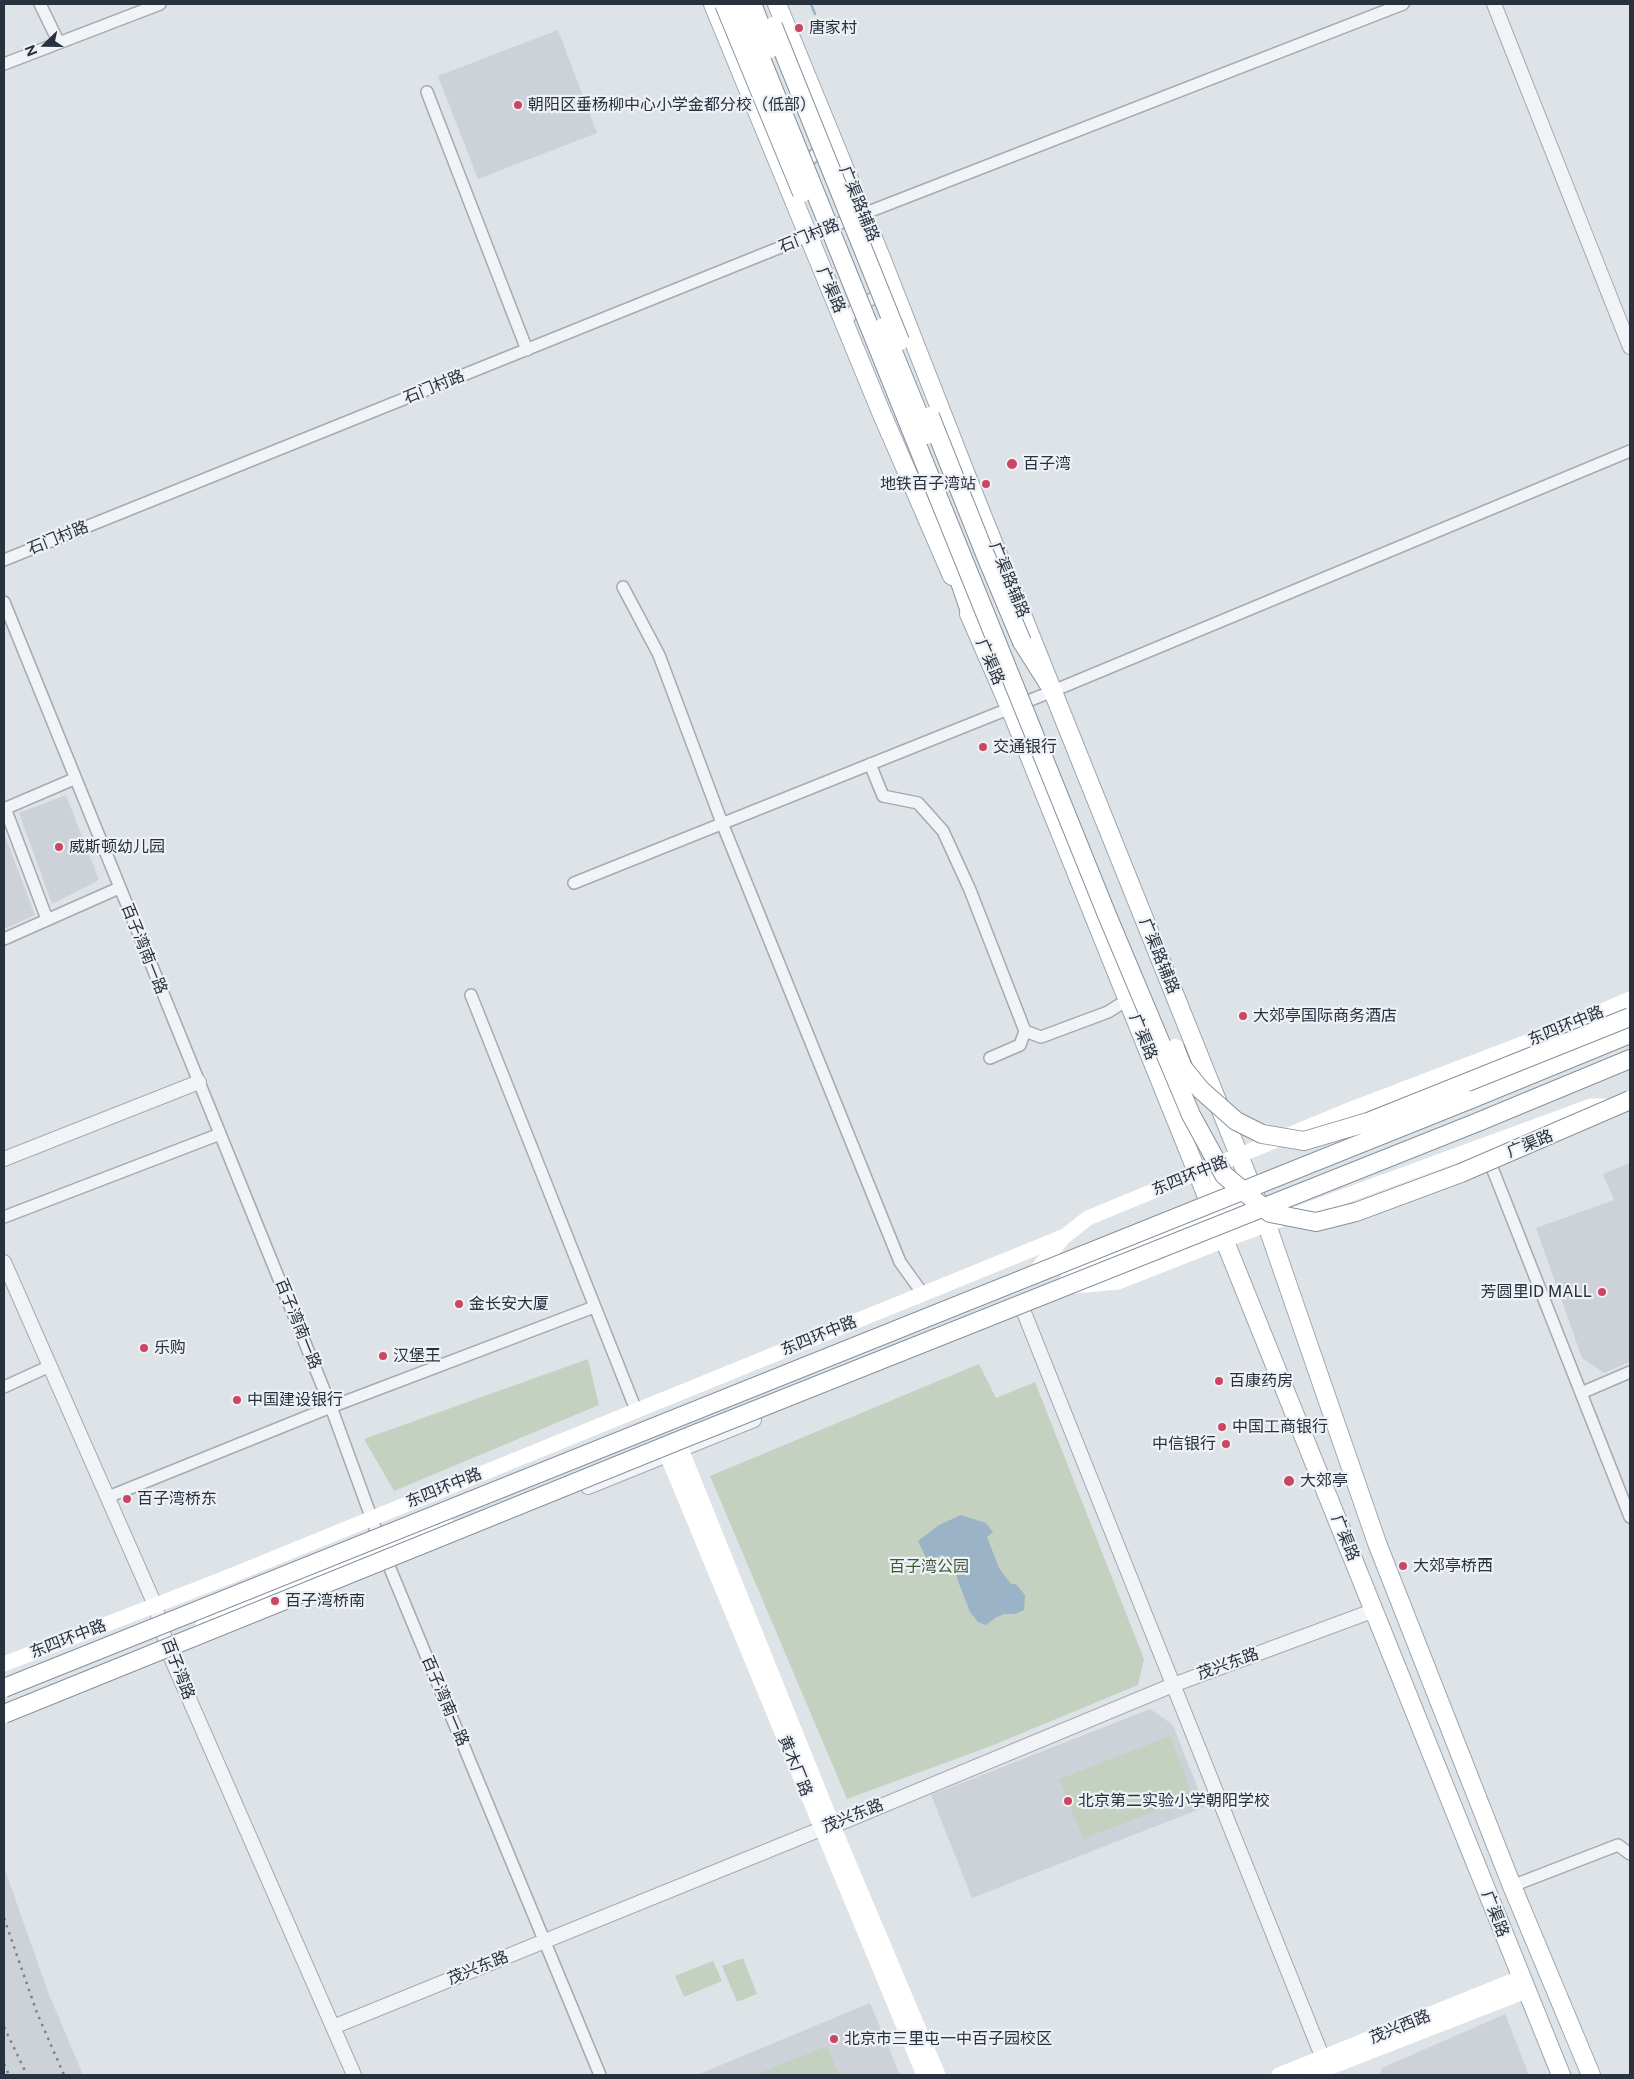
<!DOCTYPE html>
<html>
<head>
<meta charset="utf-8">
<style>
	body { margin:0 }
	#map { position:relative; width:1634px; height:2079px; overflow:hidden; background:#dee3e7; font-family:"Public Sans",sans-serif }
	canvas { display:block }
	.frame { position:absolute; inset:0; border:5px solid #28313e; pointer-events:none }
	.north { position:absolute; left:20px; top:20px; width:50px; height:50px; -webkit-text-stroke:4px #eef1f5; paint-order:stroke; rotate:248deg; font-size:14px; font-weight:700; line-height:20px; text-align:center; color:#28313e }
	.north::after { content:''; display:block; margin:auto; width:18px; height:22px; background:#28313e; clip-path:polygon(50% 0,100% 100%,50% 72%,0 100%) }
</style>
</head>
<body>
<div id="map">
<canvas width="1634" height="2079"></canvas>
<div class="frame"></div>
<div class="north">N</div>
</div>
<script>
const ctx = document.querySelector('canvas').getContext('2d');
ctx.lineJoin = 'round';
function paint(path, color) { ctx.fillStyle = color; ctx.fill(path, 'evenodd'); }
const poly = rows => new Path2D(rows.map(r => 'M' + r).join(''));
function trace(path, color, width, dash) { ctx.strokeStyle = color; ctx.lineWidth = width; ctx.lineCap = dash ? 'butt' : 'round'; ctx.setLineDash(dash || []); ctx.stroke(path); }
function write(font, color, halo, rows, align = 'center') {
  ctx.font = font + ' "Public Sans","Noto Sans SC",sans-serif'; ctx.lineWidth = 4.5; ctx.setLineDash([]); ctx.textBaseline = 'middle'; ctx.strokeStyle = halo; ctx.fillStyle = color; for (const [text, x, y, turn = 0] of rows) {
    ctx.save(); ctx.translate(x, y); ctx.rotate((+turn || 0) * Math.PI / 180); ctx.textAlign = isNaN(turn) ? turn : align; if (halo) ctx.strokeText(text, 0, 0); ctx.fillText(text, 0, 0); ctx.restore();
  }
}
const built = poly([
	[558,30,597,133,478,179,438,76],
	[66,795,99,880,52,904,19,813],
	[4,833,35,915,4,929],
	[1630,1163,1630,1362,1604,1373,1582,1358,1536,1228,1614,1200,1603,1174],
	[1150,1709,1173,1725,1205,1807,972,1898,931,1795],
	[4,1867,48,1992,83,2075,4,2075],
	[870,2003,900,2075,697,2075],
	[1505,2014,1529,2075,1380,2075,1382,2068]
]);
const green = poly([
	[588,1359,599,1405,394,1491,364,1439],
	[979,1364,996,1398,1035,1382,1144,1659,1138,1685,991,1746,847,1799,710,1476],
	[1170,1736,1193,1797,1083,1839,1059,1779],
	[743,1958,757,1994,737,2002,722,1966],
	[713,1961,722,1981,684,1997,675,1976],
	[827,2046,839,2075,754,2075]
]);
const water = poly([
	[961,1515,986,1523,993,1532,987,1537,999,1568,1011,1584,1016,1584,1025,1595,1024,1610,1015,1614,1004,1614,995,1618,986,1625,978,1622,970,1612,958,1581,953,1564,948,1558,942,1555,935,1558,926,1558,918,1541,939,1525]
]);
const stream = poly([
	[811,4,815,14]
]);
const minor = poly([
	[40,4,59,43],
	[4,64,160,4],
	[427,92,527,350],
	[796,158,809,160,819,151,824,142],
	[845,324,856,307,876,297,888,298],
	[4,560,863,214,1403,4],
	[623,587,659,655,722,823,900,1262,923,1294],
	[4,602,331,1407,389,1566,600,2075],
	[870,764,883,796,918,803,943,831,970,890,1025,1031,1020,1045,990,1058],
	[5,808,47,919],
	[4,809,74,779],
	[574,883,1053,691,1630,451],
	[4,939,119,888],
	[471,995,636,1410],
	[1025,1031,1041,1037,1108,1012,1127,1000],
	[1487,1155,1630,1517],
	[4,1217,220,1134],
	[4,1387,50,1366],
	[1581,1393,1630,1372],
	[108,1497,331,1407,594,1307],
	[1512,1886,1618,1845,1630,1854]
]);
const tertiary = poly([
	[1494,4,1630,347],
	[4,1159,199,1082],
	[4,1262,155,1605,169,1653,354,2075],
	[1023,1310,1326,2066],
	[588,1487,754,1420],
	[333,2027,821,1829,833,1826,1173,1685,1375,1610]
]);
const secondary = poly([
	[1040,1266,1062,1239],
	[1068,1278,1129,1248,1214,1214,1224,1207],
	[1073,1286,1118,1282,1225,1240,1591,1106,1613,1106],
	[681,1449,833,1826,938,2075],
	[667,1455,924,2075],
	[203,1625,271,1593,447,1525],
	[4,1664,223,1579,1065,1236,1088,1218,1349,1110,1561,1029,1630,999],
	[1279,2075,1520,1978],
	[1310,2075,1526,1991]
]);
const primary = poly([
	[713,4,881,412,952,576],
	[777,4,882,260,972,490,1267,1225,1377,1543,1512,1886,1591,2075],
	[969,614,1010,708,1561,2075],
	[1213,1161,1225,1195,1232,1202,1260,1220]
]);
const trunk = poly([
	[947,544,975,626],
	[1022,642,1053,691],
	[1469,1100,1630,1034],
	[1478,1122,1630,1059]
]);
const rail = poly([
	[4,1918,37,2013,64,2075],
	[4,2027,27,2075],
	[4,2064,9,2075]
]);
const trunkBridge = poly([
	[724,4,802,193],
	[737,4,754,41,1107,915,1191,1115,1224,1175,1270,1213,1316,1222,1356,1212,1461,1173,1630,1100],
	[752,4,770,49],
	[773,26,900,341],
	[883,327,927,435],
	[930,416,985,554,1022,642],
	[1175,1048,1183,1068,1201,1090,1236,1121,1262,1134,1304,1141,1368,1122,1630,1017],
	[4,1688,1469,1100],
	[4,1714,690,1436,1478,1122]
]);
const markers = [
	[799,28,5,"#ca4662"],
	[518,105,5,"#ca4662"],
	[1012,464,6,"#ca4662"],
	[986,484,5,"#ca4662"],
	[983,747,5,"#ca4662"],
	[59,847,5,"#ca4662"],
	[1243,1016,5,"#ca4662"],
	[1602,1292,5,"#ca4662"],
	[459,1304,5,"#ca4662"],
	[144,1348,5,"#ca4662"],
	[383,1356,5,"#ca4662"],
	[1219,1381,5,"#ca4662"],
	[237,1400,5,"#ca4662"],
	[1222,1427,5,"#ca4662"],
	[1226,1444,5,"#ca4662"],
	[1289,1481,6,"#ca4662"],
	[127,1499,5,"#ca4662"],
	[1403,1566,5,"#ca4662"],
	[275,1601,5,"#ca4662"],
	[1068,1801,5,"#ca4662"],
	[834,2039,5,"#ca4662"]
];
const poiNames = [
	["唐家村",809,28],
	["朝阳区垂杨柳中心小学金都分校（低部）",528,105],
	["百子湾",1023,464],
	["地铁百子湾站",976,484,"right"],
	["交通银行",993,747],
	["威斯顿幼儿园",69,847],
	["大郊亭国际商务酒店",1253,1016],
	["芳圆里ID MALL",1592,1292,"right"],
	["金长安大厦",469,1304],
	["乐购",154,1348],
	["汉堡王",393,1356],
	["百康药房",1229,1381],
	["中国建设银行",247,1400],
	["中国工商银行",1232,1427],
	["中信银行",1216,1444,"right"],
	["大郊亭",1300,1481],
	["百子湾桥东",137,1499],
	["大郊亭桥西",1413,1566],
	["百子湾桥南",285,1601],
	["北京第二实验小学朝阳学校",1078,1801],
	["北京市三里屯一中百子园校区",844,2039]
];
const streetNames = [
	["广渠路辅路",859,204,68],
	["石门村路",809,236,-22],
	["广渠路",831,290,67],
	["石门村路",434,387,-22],
	["石门村路",58,538,-22],
	["广渠路辅路",1009,580,68],
	["广渠路",990,662,67],
	["百子湾南一路",144,949,68],
	["广渠路辅路",1159,956,68],
	["东四环中路",1566,1026,-22],
	["广渠路",1143,1037,68],
	["广渠路",1530,1144,-22],
	["东四环中路",1190,1176,-22],
	["百子湾南一路",298,1324,68],
	["东四环中路",819,1336,-22],
	["东四环中路",444,1488,-22],
	["广渠路",1345,1538,68],
	["东四环中路",68,1639,-21],
	["茂兴东路",1228,1664,-20],
	["百子湾路",178,1669,69],
	["百子湾南一路",445,1701,67],
	["黄木厂路",795,1766,68],
	["茂兴东路",853,1816,-22],
	["广渠路",1495,1914,69],
	["茂兴东路",478,1968,-22],
	["茂兴西路",1400,2027,-22]
];
const parkNames = [
	["百子湾公园",929,1567]
];
paint(built, '#cdd2d9');
paint(green, '#c5d1c0');
paint(water, '#9ab3c7');
trace(stream, '#9ab3c7', 2.5);
trace(minor, '#a4aab1', 14);
trace(tertiary, '#a4aab1', 16);
trace(primary, '#9ea8b3', 20);
trace(trunk, '#86919e', 20);
trace(minor, '#f1f3f6', 11);
trace(tertiary, '#f1f3f6', 14);
trace(secondary, '#fff', 15);
trace(primary, '#fff', 18);
trace(trunk, '#fff', 18);
trace(rail, '#788391', 2.5, [2.5, 5]);
trace(trunkBridge, '#86919e', 20, []);
trace(trunkBridge, '#fff', 18);
for (const [x, y, r, color] of markers) { const dot = new Path2D(); dot.arc(x, y, r, 0, 2 * Math.PI); ctx.fillStyle = color; ctx.fill(dot); trace(dot, '#eef1f5', 2); }
write('16px', '#28313e', '#eef1f5', poiNames, 'left');
write('16px', '#28313e', '#eef1f5', streetNames);
write('16px', '#3f5936', '#eef1f5', parkNames);
</script>
</body>
</html>
